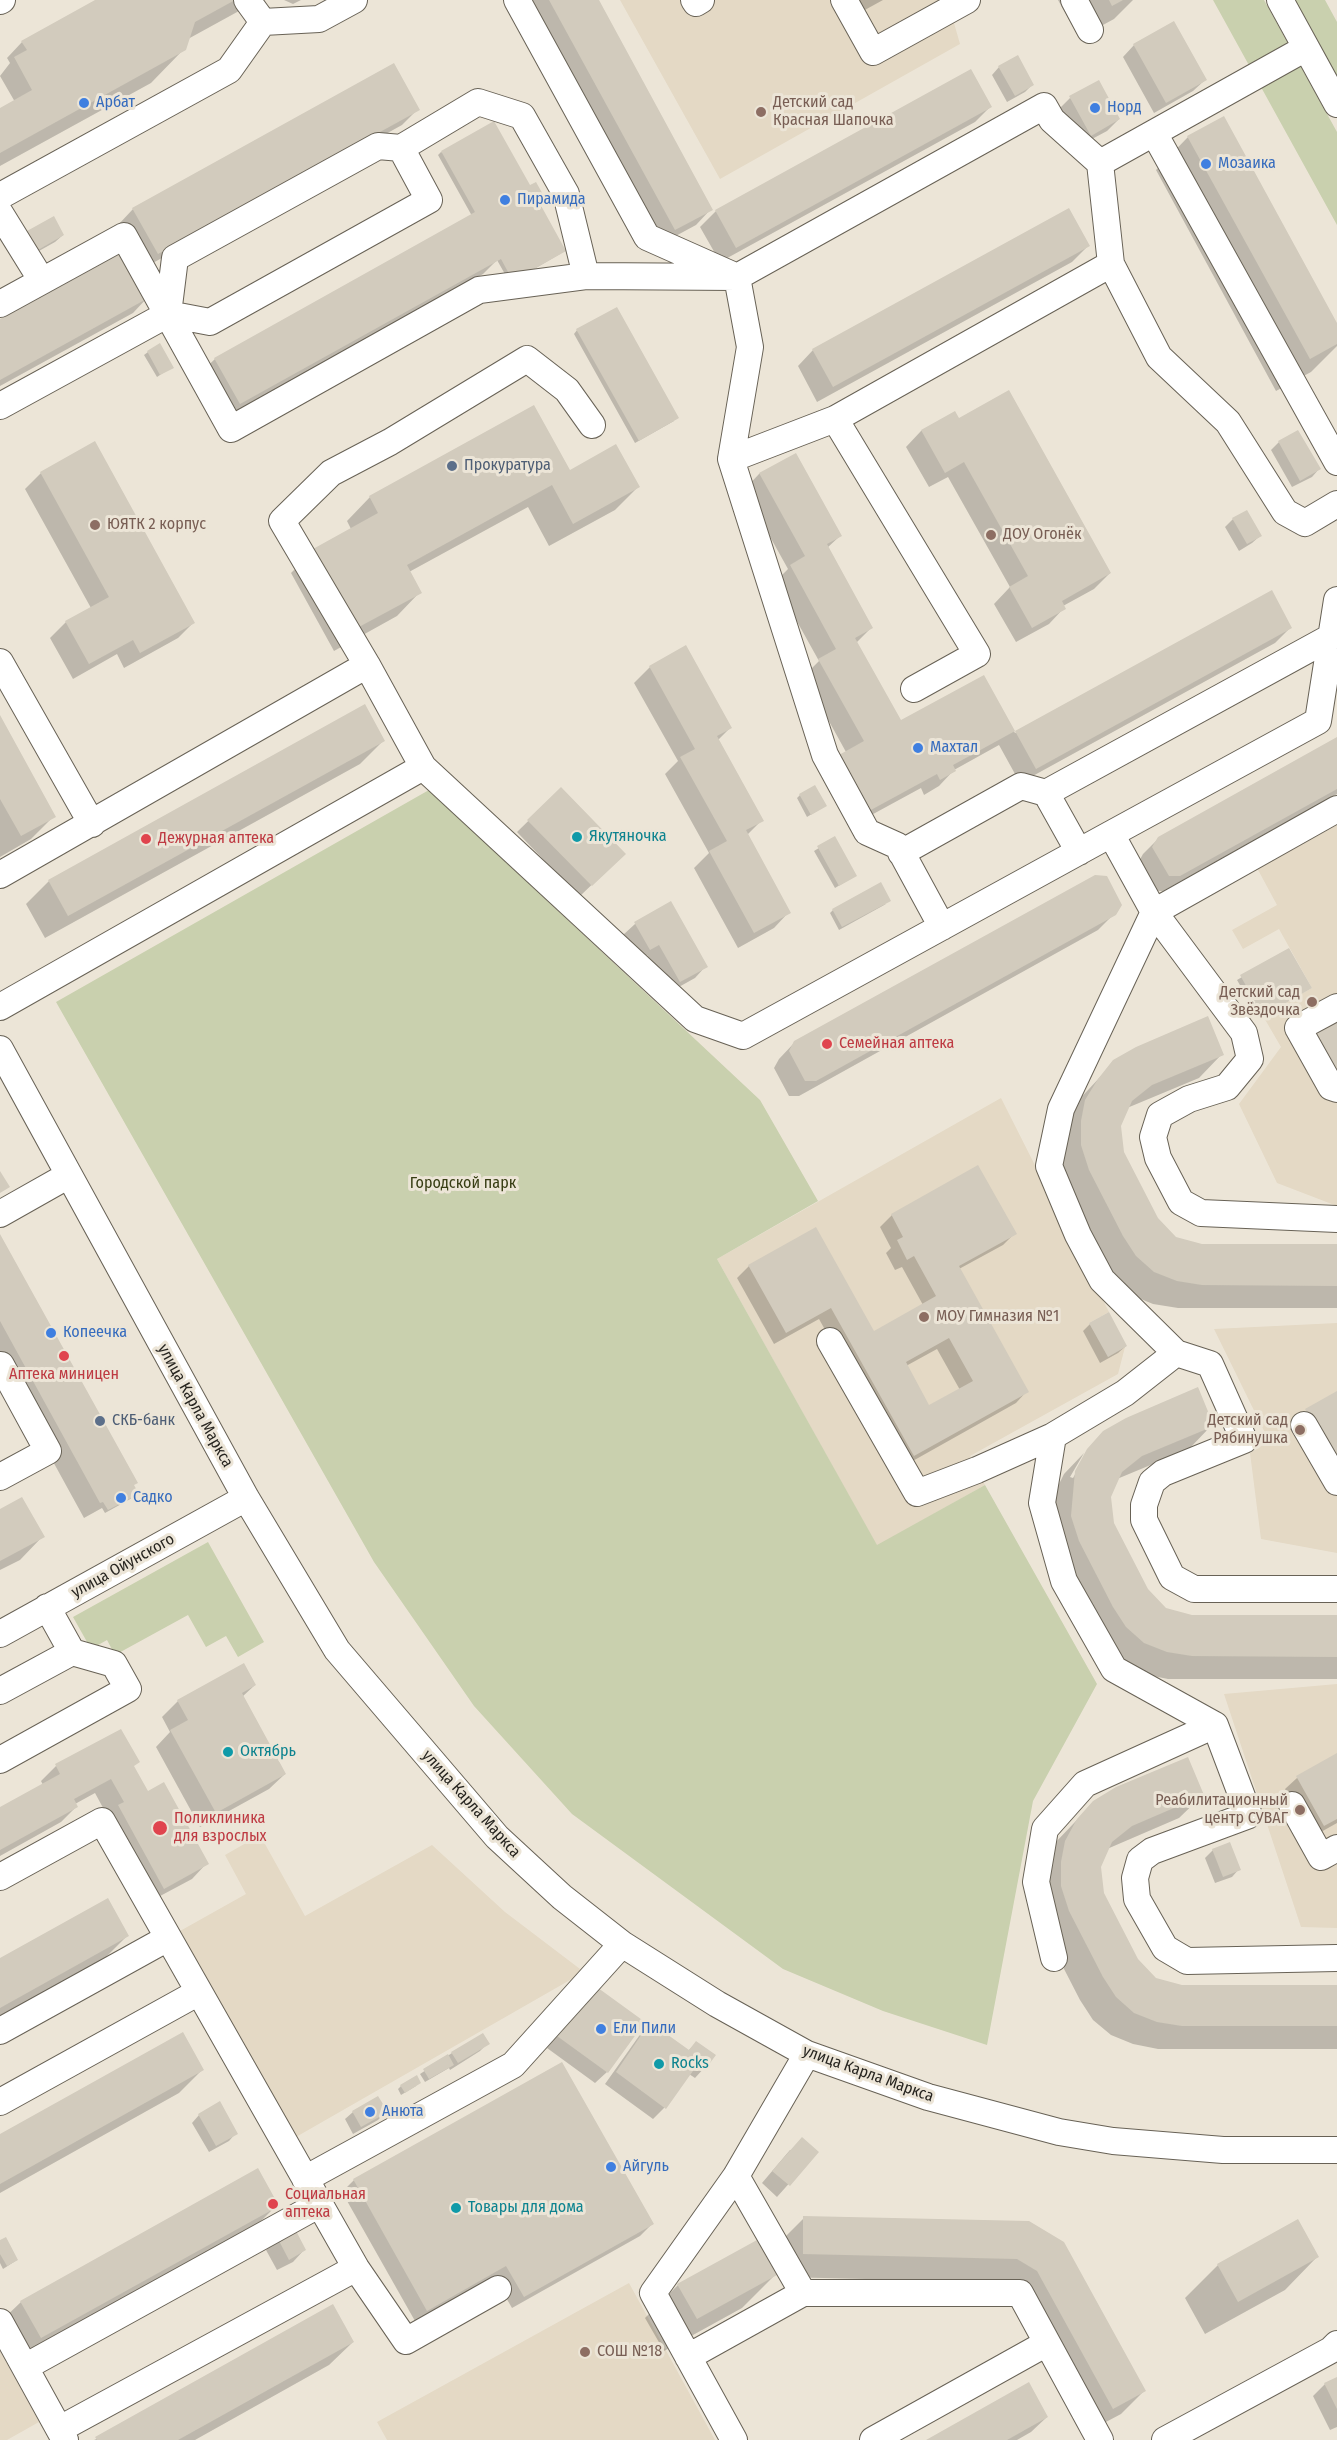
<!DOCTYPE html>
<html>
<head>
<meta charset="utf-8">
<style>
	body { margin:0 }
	canvas { display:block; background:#ece5d7 }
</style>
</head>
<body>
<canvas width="1337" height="2440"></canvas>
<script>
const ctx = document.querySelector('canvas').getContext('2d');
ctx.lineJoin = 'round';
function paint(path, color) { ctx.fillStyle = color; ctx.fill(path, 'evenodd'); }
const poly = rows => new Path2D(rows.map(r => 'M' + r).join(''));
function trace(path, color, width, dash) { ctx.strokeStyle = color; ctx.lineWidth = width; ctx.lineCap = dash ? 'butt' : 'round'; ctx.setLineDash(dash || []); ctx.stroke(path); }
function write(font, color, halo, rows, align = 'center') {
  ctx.font = font + ' "Fira Sans Condensed",sans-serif'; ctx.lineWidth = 6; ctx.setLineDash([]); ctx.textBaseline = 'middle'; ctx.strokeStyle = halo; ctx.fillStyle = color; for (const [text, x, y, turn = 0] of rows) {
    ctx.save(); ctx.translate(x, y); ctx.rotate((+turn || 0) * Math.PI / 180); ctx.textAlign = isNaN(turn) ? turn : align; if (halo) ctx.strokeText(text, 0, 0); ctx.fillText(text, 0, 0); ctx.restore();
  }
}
const built = poly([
	[620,0,946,0,950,9,960,44,720,179],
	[1337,825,1337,1206,1277,1183,1239,1104,1281,1047,1263,1016,1312,988,1279,929,1243,949,1232,930,1277,905,1257,868],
	[1001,1098,1109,1312,1089,1323,1108,1357,1125,1347,1118,1374,970,1456,985,1485,877,1546,717,1259],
	[1337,1323,1337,1553,1261,1539,1250,1453,1269,1441,1214,1329],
	[1337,1684,1337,1928,1301,1927,1224,1694],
	[260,1835,305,1916,432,1845,505,1912,584,1972,296,2137,180,1931,246,1894,225,1855],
	[629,2283,715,2440,387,2440,377,2422],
	[0,2351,39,2422,7,2440,0,2440]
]);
const green = poly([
	[1213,0,1264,0,1337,132,1337,225],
	[1292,0,1325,0,1337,22,1337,81],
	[429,790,760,1100,818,1201,717,1259,877,1545,985,1485,1097,1684,1033,1801,987,2045,883,2011,783,1969,572,1814,474,1706,374,1562,56,1002],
	[208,1542,264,1642,238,1657,226,1636,206,1647,188,1615,115,1655,107,1640,91,1649,73,1617]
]);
const shadow = poly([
	[98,0,259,0,188,39,184,49,151,83,0,166,0,110,15,102,0,76,10,63,7,58,22,42],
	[284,0,301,0,293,4],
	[525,0,597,0,711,209,696,225,659,245],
	[857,0,883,0,863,11],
	[1058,0,1133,0,1114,19,1079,38],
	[1134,45,1205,80,1193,91,1154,113,1123,57],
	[999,67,1032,85,1025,92,1007,102,992,75],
	[1070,98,1119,119,1107,131,1079,146,1059,109],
	[990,107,975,122,720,262,700,227,716,211],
	[418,109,402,125,142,269,118,225,133,209],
	[1188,137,1337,326,1337,346,1311,372,1276,391,1156,170],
	[441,152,529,187,543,198,538,203,565,251,510,283,497,260,483,274,224,418,199,374,215,359,472,216,438,155],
	[28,232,63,235,55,242,30,256,21,240],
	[1088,246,1072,262,817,402,798,366,813,350],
	[148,297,133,313,0,386,0,321],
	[577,330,674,421,635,443,574,334],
	[148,352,172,367,157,377,144,355],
	[954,413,959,420,1110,573,1094,589,1063,606,1064,608,1049,624,1016,642,994,604,1010,587,948,477,929,487,906,447,921,431],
	[1279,442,1319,469,1312,477,1292,487,1271,450],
	[795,455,840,536,827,548,871,628,856,643,900,722,984,677,1015,733,1271,592,1290,628,1275,643,1020,783,999,745,954,770,939,786,924,795,921,788,853,825,846,752,804,676,819,661,775,582,788,569,744,490,759,474],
	[569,472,638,487,615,510,549,546,528,507,409,572,420,592,397,616,334,651,291,573,314,550,351,529,347,521,370,497],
	[41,473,193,623,178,638,124,668,117,654,73,679,50,638,66,622,91,608,25,489],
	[1233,519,1260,536,1252,543,1239,551,1225,527],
	[650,667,730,728,718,740,762,820,747,835,789,912,774,928,738,948,694,868,709,853,665,774,678,761,634,683],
	[0,718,54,816,31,839,0,857],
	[1337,739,1337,794,1163,891,1153,891,1138,863,1143,854,1159,838],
	[383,741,360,764,45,938,26,904,49,881],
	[561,789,624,854,579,897,517,832],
	[800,795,825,806,807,817,797,798],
	[835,838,855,876,835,888,814,851],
	[671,903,706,966,695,978,668,993,647,955,638,961,623,935,635,924],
	[886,904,839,930,830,913,833,910],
	[1114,914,1098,930,799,1096,789,1096,774,1068,779,1059,795,1042],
	[1288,950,1310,988,1259,1018,1237,980],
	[1222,1054,1199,1078,1127,1108,1120,1126,1123,1152,1157,1219,1175,1239,1202,1246,1337,1246,1337,1308,1178,1308,1153,1304,1131,1295,1113,1279,1059,1169,1075,1104,1114,1062],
	[978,1167,1015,1233,1003,1245,959,1269,1027,1391,1016,1403,902,1467,819,1319,774,1344,737,1278,749,1266,816,1229,873,1333,923,1305,902,1267,895,1270,886,1253,891,1248,880,1227,892,1215],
	[937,1349,960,1390,929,1407,906,1366],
	[0,1237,133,1486,134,1497,105,1513,102,1508,84,1518,0,1365],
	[1090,1324,1126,1346,1118,1353,1100,1363,1083,1331],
	[1212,1425,1189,1449,1117,1479,1110,1497,1112,1523,1147,1590,1165,1610,1192,1616,1337,1617,1337,1679,1168,1679,1143,1674,1121,1666,1090,1630,1053,1496,1064,1474,1084,1453,1070,1477,1073,1478,1089,1449],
	[0,1511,43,1536,20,1560,0,1570],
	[255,1685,242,1697,285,1774,269,1789,200,1827,156,1747,170,1732,162,1717,178,1701],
	[1337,1755,1337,1823,1312,1837,1285,1789,1297,1778],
	[56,1766,133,1767,147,1793,207,1863,192,1879,147,1903,108,1817,95,1793,75,1804,76,1807,61,1822,0,1856,0,1809,43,1785,41,1781],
	[1203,1795,1179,1818,1107,1849,1100,1867,1103,1893,1137,1960,1155,1979,1182,1986,1337,1986,1337,2049,1158,2049,1133,2044,1111,2035,1093,2020,1080,2000,1046,1934,1039,1910,1054,1844,1094,1802],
	[1213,1850,1239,1869,1232,1877,1215,1883,1205,1858],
	[127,1936,104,1959,0,2017,0,1960],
	[582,1999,607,2072,595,2083,547,2048],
	[651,2024,688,2051,696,2043,706,2066,695,2078,689,2074,664,2108,653,2119,605,2084,639,2036],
	[488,2043,480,2051,450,2070,449,2068,425,2082,420,2074,452,2053],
	[202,2070,179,2093,0,2193,0,2136],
	[401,2086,416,2086,401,2095,398,2089],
	[353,2112,386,2112,378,2120,353,2134,345,2119],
	[199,2115,236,2133,229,2141,209,2152,192,2123],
	[790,2150,817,2152,777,2197,762,2183],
	[354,2180,652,2224,640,2236,512,2308,494,2277,415,2321,342,2192],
	[277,2205,254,2228,17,2360,0,2322,21,2302],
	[804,2218,1029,2223,1144,2391,1121,2414,1089,2431,1014,2294,993,2282,780,2277,781,2241],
	[278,2238,304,2250,293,2262,277,2270,266,2250],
	[0,2242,17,2260,3,2269,0,2263],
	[1317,2257,1285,2290,1205,2334,1185,2298,1218,2265],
	[775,2275,742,2308,664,2351,645,2318,678,2285],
	[353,2342,329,2365,195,2440,94,2440],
	[1337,2378,1337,2427,1330,2430,1313,2396,1325,2384],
	[1047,2417,1031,2432,1017,2440,929,2440]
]);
const building = poly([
	[95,0,235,0,195,22,186,50,0,153,0,108,32,90,14,57,27,50,21,41],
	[549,0,599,0,713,210,675,230],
	[1109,0,1123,0,1112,6],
	[1174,21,1207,80,1166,103,1133,44],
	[1018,55,1034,85,1015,96,998,66],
	[394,63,420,110,158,254,132,208],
	[971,69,992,107,736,248,715,210],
	[1099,80,1120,119,1091,136,1069,96],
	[1224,116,1337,323,1337,344,1310,359,1187,136],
	[494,121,530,185,536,182,545,198,539,202,566,251,513,281,501,259,240,404,214,358,475,212,441,151],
	[1069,208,1090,246,833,387,812,349],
	[54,216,64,235,38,250,27,231],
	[124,251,150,297,0,380,0,319],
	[617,307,679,418,639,441,576,329],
	[160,343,174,368,160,375,147,351],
	[1009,390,1111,573,1062,601,1066,609,1032,628,1009,587,1028,576,964,462,945,473,921,430,955,411,959,418],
	[534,405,570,470,616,444,640,487,573,524,552,485,407,565,422,593,357,628,313,549,378,513,369,496],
	[1298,430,1321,469,1300,481,1278,441],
	[95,441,195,623,140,653,133,640,89,664,65,621,109,597,40,472],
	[796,453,842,536,827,544,873,628,855,638,901,720,984,675,1015,731,953,765,956,771,940,780,937,774,869,811,839,755,864,741,818,659,836,649,790,565,805,556,759,473],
	[1247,510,1262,536,1247,544,1232,518],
	[1272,590,1292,628,1036,769,1015,731],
	[686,645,732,728,717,736,764,821,746,830,791,913,754,933,709,851,727,841,680,757,695,749,649,666],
	[365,704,385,741,68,916,48,880],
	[0,715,56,817,21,836,0,799],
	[1337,737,1337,789,1180,876,1169,876,1152,847,1158,837],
	[815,785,827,806,811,815,799,794],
	[561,787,626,854,592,886,527,820],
	[835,836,857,876,839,886,817,846],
	[1095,875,1107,876,1122,905,1116,915,816,1081,805,1081,789,1051,794,1041],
	[881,882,891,901,842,927,832,909],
	[671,901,708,967,680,982,659,945,650,950,634,922],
	[1289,948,1312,988,1263,1016,1240,975],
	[1208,1016,1224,1055,1152,1085,1132,1101,1121,1126,1124,1152,1158,1218,1176,1237,1202,1244,1337,1244,1337,1286,1202,1285,1177,1281,1154,1272,1136,1256,1123,1236,1089,1170,1081,1145,1081,1121,1085,1100,1098,1079,1113,1060,1136,1047],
	[1337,1019,1337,1075,1313,1032],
	[978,1165,1017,1234,959,1266,1029,1392,914,1456,831,1308,786,1333,748,1265,816,1227,874,1331,936,1296,914,1256,907,1260,897,1240,903,1237,891,1214],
	[949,1338,973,1381,929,1405,906,1362],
	[0,1171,10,1187,0,1193],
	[0,1234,138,1483,134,1485,139,1494,108,1510,103,1502,100,1503,0,1321],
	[1109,1312,1127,1346,1108,1357,1089,1323],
	[1198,1387,1214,1426,1142,1456,1122,1472,1111,1497,1114,1523,1148,1589,1166,1608,1192,1615,1337,1615,1337,1657,1192,1656,1167,1652,1144,1643,1126,1627,1113,1607,1079,1541,1071,1516,1075,1471,1087,1449,1103,1431,1126,1418],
	[1337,1391,1337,1457,1333,1459,1305,1409],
	[22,1497,45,1537,0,1561,0,1509],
	[244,1663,256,1685,242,1693,286,1774,216,1813,170,1730,188,1720,177,1700],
	[121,1729,140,1762,134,1766,148,1791,164,1782,209,1864,164,1889,118,1805,124,1802,111,1779,74,1799,78,1807,0,1850,0,1807,60,1774,55,1764],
	[1337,1753,1337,1819,1324,1826,1296,1776],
	[1188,1757,1204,1795,1132,1826,1112,1842,1101,1867,1104,1893,1138,1959,1156,1978,1182,1985,1337,1985,1337,2026,1182,2026,1157,2022,1134,2013,1116,1997,1103,1977,1069,1911,1061,1886,1061,1862,1065,1841,1077,1819,1093,1801,1116,1787],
	[1230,1842,1241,1870,1223,1877,1212,1849],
	[108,1898,129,1936,0,2008,0,1958],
	[594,1985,645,2022,608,2073,557,2036],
	[650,2022,689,2050,696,2041,716,2055,707,2067,700,2061,666,2109,616,2072],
	[183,2032,204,2070,0,2184,0,2134],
	[483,2033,490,2044,458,2063,451,2052],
	[448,2054,454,2065,429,2079,423,2069],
	[562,2062,654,2224,524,2297,506,2266,427,2311,353,2179],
	[417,2075,421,2083,405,2093,400,2085],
	[378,2096,388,2112,361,2127,352,2111],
	[220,2101,238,2134,216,2146,198,2114],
	[802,2137,819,2152,790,2186,772,2171],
	[258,2168,279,2206,41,2338,20,2301],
	[803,2216,1029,2221,1064,2242,1146,2391,1113,2409,1037,2271,1017,2259,803,2254],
	[1298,2219,1319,2257,1238,2302,1217,2264],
	[294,2227,306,2250,289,2260,277,2237],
	[6,2237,18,2260,7,2266,0,2254,0,2240],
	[757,2240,777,2275,697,2319,677,2284],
	[333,2304,354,2342,178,2440,97,2440,95,2437],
	[1337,2377,1337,2409,1324,2383],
	[1029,2382,1048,2417,1007,2440,926,2440]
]);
const minor = poly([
	[247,0,263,22],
	[517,0,647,237,737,277,750,347,731,459,835,419,1111,264],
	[694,0,696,3,701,0],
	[844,0,873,52,967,0],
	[1074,0,1090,30],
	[1280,0,1337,104],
	[0,1,2,0],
	[1154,133,1337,462],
	[401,148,378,146,175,258,168,314,210,322,429,200,401,148,478,102,522,116,566,194,586,276],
	[1100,163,1306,48],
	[0,196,229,70,263,22,319,19,354,0],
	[0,213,42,281],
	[0,304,124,236,231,429,479,290,586,276,737,277,1044,106,1052,120,1100,163,1111,264,1159,357,1228,422,1285,512,1305,523,1337,504],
	[0,406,168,314],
	[835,419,977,654,914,689],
	[731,459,825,755,867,832,898,846,942,927],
	[0,662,92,824],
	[367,665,282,521,331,473,390,442,527,359,567,390,592,425],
	[1337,809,1154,912,1061,1109,1049,1166,1078,1235,1102,1280,1176,1353,1210,1364,1244,1440,1163,1473,1152,1482,1144,1505,1144,1520,1172,1577,1194,1589,1337,1589],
	[1111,834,1318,721,1337,600],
	[1079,852,1046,793,1331,637],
	[901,853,1021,786,1046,793],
	[0,875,367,665,423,767],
	[0,1007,423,767,695,1019,743,1036,1111,834,1154,912,1244,1033,1250,1059,1227,1087,1189,1099,1160,1115,1153,1137,1158,1158,1181,1202,1201,1213,1337,1219],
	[1337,1007,1298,1028,1331,1087,1337,1089],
	[0,1049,246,1498,337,1650,497,1837,562,1897,622,1944,717,2004,807,2054,928,2097,1059,2132,1113,2141,1223,2150,1337,2150],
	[0,1214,69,1175],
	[830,1341,917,1493,977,1470,1053,1436],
	[1176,1353,1125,1393,1053,1436,1042,1503,1064,1581,1114,1669,1215,1725],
	[1304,1425,1337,1482],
	[0,1477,48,1451,1,1365],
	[0,1634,246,1498],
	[0,1691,72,1652,47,1607],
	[0,1760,128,1689,114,1664,72,1652],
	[1292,1805,1321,1857,1337,1848],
	[0,1877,102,1821,356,2268,406,2341,498,2289],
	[1054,1958,1036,1882,1045,1829,1085,1784,1215,1725,1249,1815,1152,1851,1140,1860,1135,1878,1137,1899,1165,1948,1187,1961,1337,1958],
	[0,2031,168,1938],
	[0,2102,199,1992],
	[736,2176,803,2293,1020,2293,1100,2440],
	[305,2179,513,2065,622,1944],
	[0,2322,65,2440],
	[688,2357,803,2293],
	[25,2367,320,2204],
	[60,2429,356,2268],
	[734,2440,653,2293,736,2176,807,2054],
	[873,2440,1047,2343],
	[1165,2440,1331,2350,1337,2344]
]);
const markers = [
	[84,103,6,"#3f7fe0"],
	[1095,108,6,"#3f7fe0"],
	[761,112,6,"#8d6e63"],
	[1206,164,6,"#3f7fe0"],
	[505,200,6,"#3f7fe0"],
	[452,466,6,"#5c6f8a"],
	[95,525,6,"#8d6e63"],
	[991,535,6,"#8d6e63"],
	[918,748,6,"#3f7fe0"],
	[577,837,6,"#0f9aa8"],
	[146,839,6,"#e0444e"],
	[1312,1002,6,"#8d6e63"],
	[827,1044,6,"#e0444e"],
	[924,1317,6,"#8d6e63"],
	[51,1333,6,"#3f7fe0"],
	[64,1356,6,"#e0444e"],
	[100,1421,6,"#5c6f8a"],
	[1300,1430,6,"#8d6e63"],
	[121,1498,6,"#3f7fe0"],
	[228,1752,6,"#0f9aa8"],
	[1300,1810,6,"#8d6e63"],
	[160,1828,8,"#e0444e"],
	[601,2029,6,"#3f7fe0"],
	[659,2064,6,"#0f9aa8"],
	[370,2112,6,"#3f7fe0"],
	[611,2167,6,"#3f7fe0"],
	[273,2204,6,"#e0444e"],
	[456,2208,6,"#0f9aa8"],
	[585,2352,6,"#8d6e63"]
];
const shopNames = [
	["Арбат",96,103],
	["Норд",1107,108],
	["Мозаика",1218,164],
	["Пирамида",517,200],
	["Махтал",930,748],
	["Копеечка",63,1333],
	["Садко",133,1498],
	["Ели Пили",613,2029],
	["Анюта",382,2112],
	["Айгуль",623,2167]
];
const educationNames = [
	["Детский сад",773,103],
	["Красная Шапочка",773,121],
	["ЮЯТК 2 корпус",107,525],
	["ДОУ Огонёк",1003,535],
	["Детский сад",1300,993,"right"],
	["Звёздочка",1300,1011,"right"],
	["МОУ Гимназия №1",936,1317],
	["Детский сад",1288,1421,"right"],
	["Рябинушка",1288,1439,"right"],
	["Реабилитационный",1288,1801,"right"],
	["центр СУВАГ",1288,1819,"right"],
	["СОШ №18",597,2352]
];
const serviceNames = [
	["Прокуратура",464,466],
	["СКБ-банк",112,1421]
];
const cultureNames = [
	["Якутяночка",589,837],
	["Октябрь",240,1752],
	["Rocks",671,2064],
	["Товары для дома",468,2208]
];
const healthNames = [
	["Дежурная аптека",158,839],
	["Семейная аптека",839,1044],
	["Аптека миницен",64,1375,"center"],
	["Поликлиника",174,1819],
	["для взрослых",174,1837],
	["Социальная",285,2195],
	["аптека",285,2213]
];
const parkNames = [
	["Городской парк",463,1184]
];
const streetNames = [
	["улица Карла Маркса",195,1406,61],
	["улица Ойунского",123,1566,-29],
	["улица Карла Маркса",471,1804,48],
	["улица Карла Маркса",868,2074,20]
];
paint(built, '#e4d9c5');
paint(green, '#c9d0ae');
paint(shadow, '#0003');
paint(building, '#d2cbbd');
trace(minor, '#686256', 28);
trace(minor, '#fff', 26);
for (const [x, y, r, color] of markers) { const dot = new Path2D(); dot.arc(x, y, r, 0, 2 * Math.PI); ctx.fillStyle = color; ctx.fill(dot); trace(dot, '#ece5d7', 2); }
write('16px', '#366cbe', '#ece5d7', shopNames, 'left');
write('16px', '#785e54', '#ece5d7', educationNames, 'left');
write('16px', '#4e5e75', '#ece5d7', serviceNames, 'left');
write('16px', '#0d838f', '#ece5d7', cultureNames, 'left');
write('16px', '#be3a42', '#ece5d7', healthNames, 'left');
write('16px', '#373d13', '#ece5d7', parkNames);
write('16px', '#272520', '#ece5d7', streetNames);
</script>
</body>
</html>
